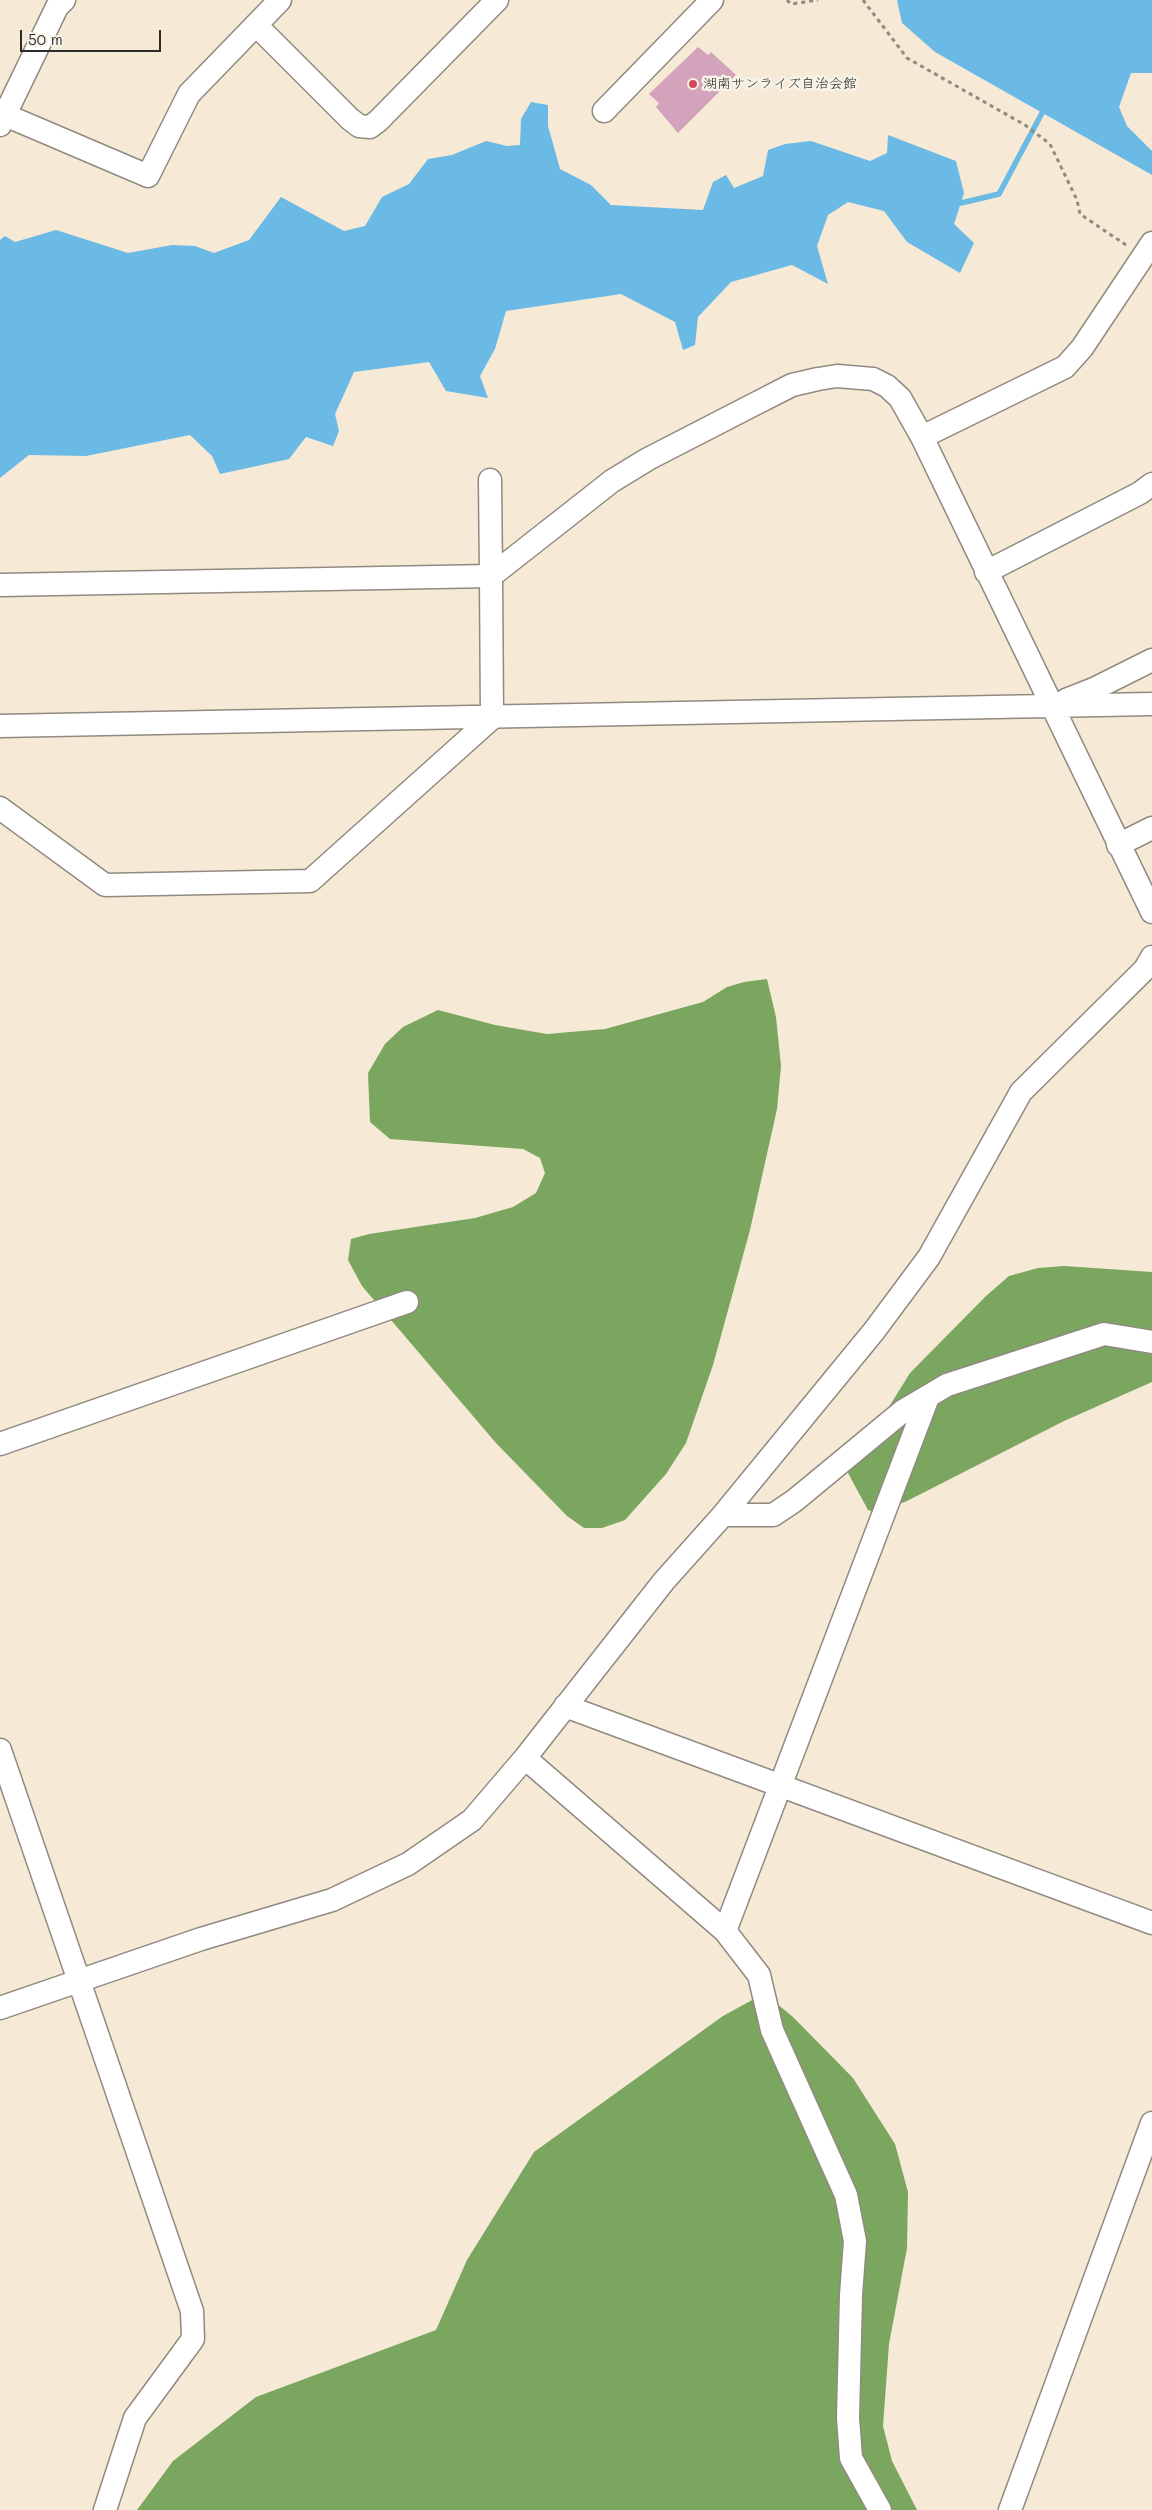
<!DOCTYPE html>
<html>
<head>
<meta charset="utf-8">
<style>
	body { margin:0 }
	#map { position:relative; width:1152px; height:2510px; overflow:hidden; background:#f6e9d6; font-family:Mali,sans-serif }
	canvas { display:block }
	.scale { position:absolute; left:20px; top:30px; width:141px; height:22px; box-sizing:border-box; border:2px solid #2b2b2b; border-top:0; padding-left:6px; font-size:15px; line-height:18px; white-space:nowrap; color:#2b2b2b; -webkit-text-stroke:4px #f7f3e8; paint-order:stroke }
</style>
</head>
<body>
<div id="map">
<canvas width="1152" height="2510"></canvas>
<div class="scale">50 m</div>
</div>
<script>
const ctx = document.querySelector('canvas').getContext('2d');
ctx.lineJoin = 'round';
function paint(path, color) { ctx.fillStyle = color; ctx.fill(path, 'evenodd'); }
const poly = rows => new Path2D(rows.map(r => 'M' + r).join(''));
function trace(path, color, width, dash) { ctx.strokeStyle = color; ctx.lineWidth = width; ctx.lineCap = dash ? 'butt' : 'round'; ctx.setLineDash(dash || []); ctx.stroke(path); }
function write(font, color, halo, rows, align = 'center') {
  ctx.font = font + ' Mali,"Klee One",sans-serif'; ctx.lineWidth = 5; ctx.setLineDash([]); ctx.textBaseline = 'middle'; ctx.strokeStyle = halo; ctx.fillStyle = color; for (const [text, x, y, turn = 0] of rows) {
    ctx.save(); ctx.translate(x, y); ctx.rotate((+turn || 0) * Math.PI / 180); ctx.textAlign = isNaN(turn) ? turn : align; if (halo) ctx.strokeText(text, 0, 0); ctx.fillText(text, 0, 0); ctx.restore();
  }
}
const forest = poly([
	[767,979,776,1017,781,1066,777,1109,750,1230,713,1365,686,1443,666,1474,625,1520,602,1528,584,1528,567,1516,496,1443,362,1286,348,1260,351,1239,369,1234,475,1218,513,1207,536,1193,545,1173,540,1158,523,1149,390,1139,370,1122,368,1073,385,1044,403,1027,438,1010,495,1025,547,1034,605,1029,703,1002,727,987,744,982],
	[1064,1266,1152,1272,1152,1382,1064,1421,907,1501,877,1513,868,1510,848,1473,910,1373,986,1296,1009,1276,1038,1268],
	[754,1999,771,1999,793,2017,853,2078,895,2144,908,2192,907,2248,889,2344,883,2426,892,2461,917,2510,137,2510,173,2461,256,2397,436,2330,467,2260,534,2152,723,2016]
]);
const water = poly([
	[897,0,1152,0,1152,73,1131,73,1119,107,1127,126,1152,151,1152,175,935,52,902,23],
	[531,102,548,105,548,126,560,169,591,185,611,205,703,210,713,182,726,175,734,188,763,176,768,150,785,144,811,141,870,161,887,153,888,135,956,161,964,193,954,224,974,243,960,273,907,242,884,211,848,202,828,215,817,246,828,284,792,265,731,282,698,317,695,345,683,350,675,322,621,294,506,311,495,349,480,376,488,398,446,391,429,362,354,372,335,414,339,431,333,446,306,437,289,459,220,474,212,456,190,435,86,456,29,455,0,478,0,240,5,236,15,242,56,230,128,253,172,245,195,246,214,253,249,240,281,197,344,231,365,226,382,197,409,184,428,159,452,155,486,141,507,146,520,145,521,119]
]);
const stream = poly([
	[961,203,999,194,1042,113]
]);
const building = poly([
	[698,47,708,55,711,52,736,75,678,133,656,107,659,103,649,94]
]);
const path = poly([
	[787,0,791,4,818,0],
	[863,0,907,58,1025,125,1050,144,1077,200,1080,214,1126,245]
]);
const minor = poly([
	[256,25,350,119,359,126,370,127,378,121,497,0],
	[604,111,712,0],
	[5,115,148,176,189,94,280,0],
	[0,125,57,7,64,0],
	[922,437,1065,367,1082,348,1152,243],
	[490,480,491,576],
	[986,572,1140,493,1152,484],
	[491,576,612,481,648,459,749,407,792,385,818,379,837,376,873,379,887,386,900,398,922,437,1152,912],
	[0,585,491,576,492,718,310,881,105,885,0,808],
	[1066,700,1094,689,1152,660],
	[0,726,1152,704],
	[1118,845,1152,828],
	[0,1444,407,1302],
	[723,1515,773,1515,794,1501,903,1411,947,1385,1104,1334,1152,1342],
	[565,1706,1152,1923],
	[0,1750,192,2311,193,2339,135,2418,105,2510],
	[525,1758,725,1931,759,1975,772,2030,846,2195,855,2241,851,2295,848,2418,851,2458,880,2510],
	[725,1931,928,1397],
	[0,2008,201,1939,332,1900,408,1864,472,1820,525,1758,664,1581,723,1515,874,1331,929,1257,1021,1092,1145,969,1152,957],
	[1010,2510,1152,2123]
]);
const markers = [
	[693,84,5,"#d1495b"]
];
const poiNames = [
	["湖南サンライズ自治会館",703,84]
];
paint(forest, '#7ba65f');
paint(water, '#6bb9e5');
trace(stream, '#6bb9e5', 5.5);
paint(building, '#d2a3bb');
trace(minor, '#908a80', 25);
trace(path, '#908a80', 3, [4, 4]);
trace(minor, '#fff', 22);
for (const [x, y, r, color] of markers) { const dot = new Path2D(); dot.arc(x, y, r, 0, 2 * Math.PI); ctx.fillStyle = color; ctx.fill(dot); trace(dot, '#f7f3e8', 2); }
write('14px', '#2b2b2b', '#f7f3e8', poiNames, 'left');
</script>
</body>
</html>
